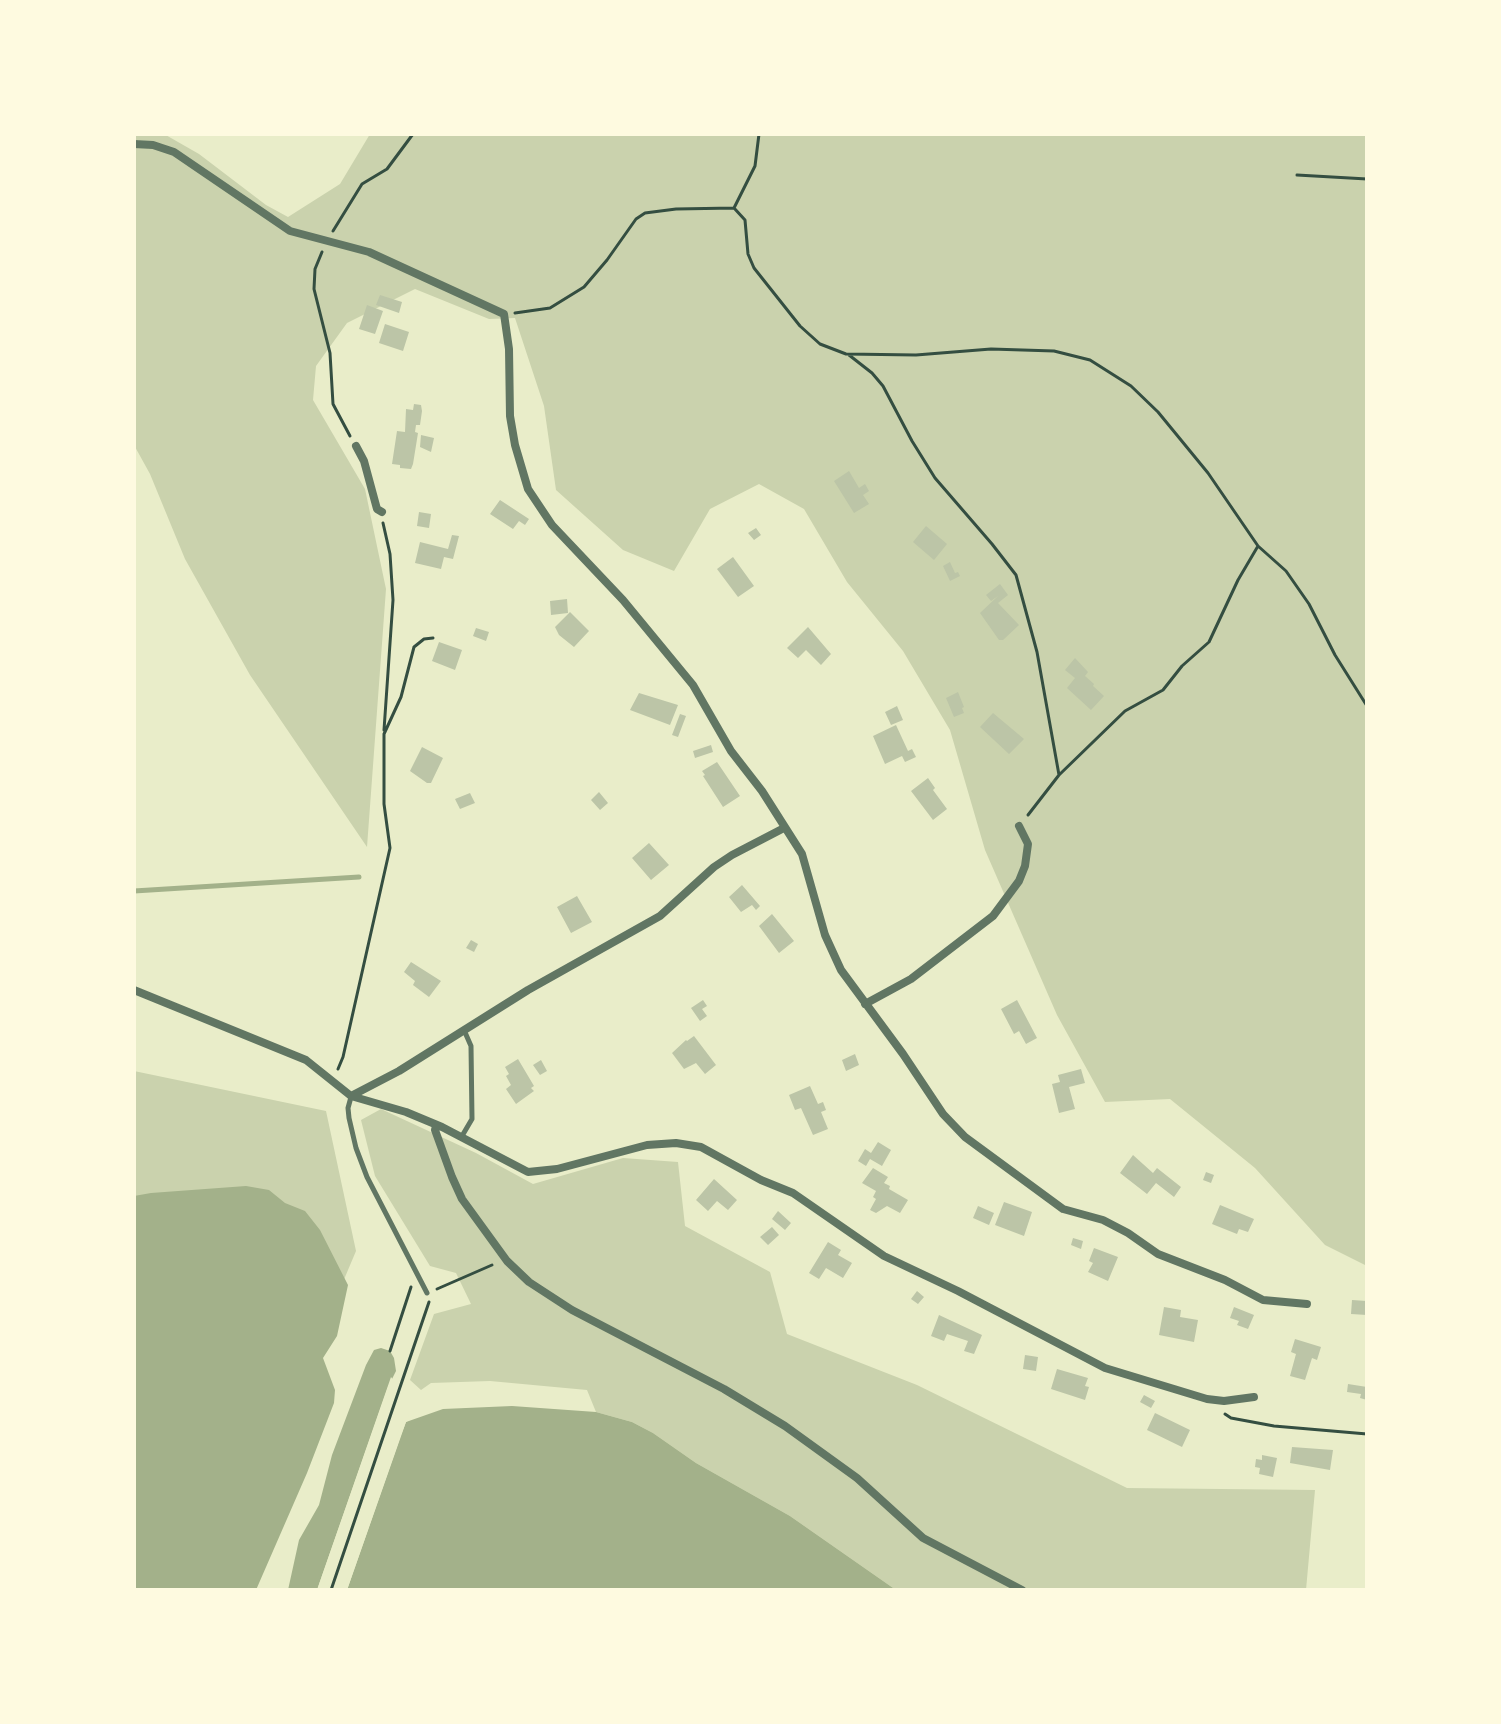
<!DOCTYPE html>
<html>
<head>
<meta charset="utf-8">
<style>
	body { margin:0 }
	#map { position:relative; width:1501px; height:1724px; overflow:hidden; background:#e9edc9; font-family:"Fira Sans Condensed",sans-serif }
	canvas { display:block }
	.frame { position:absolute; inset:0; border:136px solid #fefae0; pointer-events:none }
</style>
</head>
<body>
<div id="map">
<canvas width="1501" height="1724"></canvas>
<div class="frame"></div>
</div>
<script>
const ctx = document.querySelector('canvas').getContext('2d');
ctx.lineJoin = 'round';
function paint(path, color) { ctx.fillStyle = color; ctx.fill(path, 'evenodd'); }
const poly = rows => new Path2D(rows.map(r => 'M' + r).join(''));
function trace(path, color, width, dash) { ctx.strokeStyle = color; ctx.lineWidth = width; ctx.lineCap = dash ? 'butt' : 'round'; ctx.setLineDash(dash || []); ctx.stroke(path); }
const green = poly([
	[134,134,164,134,199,154,266,205,288,217,340,184,370,134,1367,134,1367,1266,1325,1245,1255,1168,1170,1099,1105,1102,1057,1015,985,850,950,730,903,651,847,582,804,509,759,484,710,509,674,571,623,550,556,490,544,406,515,318,489,319,415,289,347,323,316,366,313,400,365,489,386,589,367,847,250,675,185,559,150,474,134,445],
	[134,1071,326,1111,356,1251,213,1590,134,1590],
	[381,1109,476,1153,533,1184,623,1158,678,1162,685,1226,770,1272,787,1334,917,1385,1127,1488,1315,1490,1306,1590,896,1590,790,1516,696,1463,653,1433,632,1422,596,1412,587,1390,490,1381,431,1383,421,1390,410,1380,434,1314,471,1304,456,1273,430,1266,375,1176,361,1120]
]);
const water = poly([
	[246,1186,269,1190,285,1203,305,1211,320,1230,348,1285,337,1336,323,1358,335,1390,334,1403,307,1473,256,1590,134,1590,134,1196,151,1193],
	[381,1348,390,1351,394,1358,396,1371,388,1387,317,1590,288,1590,299,1540,319,1505,332,1455,366,1365,374,1350],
	[512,1406,596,1412,632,1422,653,1433,696,1463,790,1516,896,1590,347,1590,406,1422,443,1409]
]);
const pier = poly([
	[391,1377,394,1381,374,1444,322,1590,317,1590],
	[416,1412,415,1417,406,1422,401,1435,347,1590,343,1590,397,1434,403,1419]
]);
const stream = poly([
	[134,891,359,877]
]);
const building = poly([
	[380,295,402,302,399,313,376,305],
	[367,305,383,311,375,334,359,329],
	[385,324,409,332,403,351,379,343],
	[414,404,421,405,422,411,420,425,416,425,415,432,418,433,413,464,411,469,400,468,400,465,392,464,397,431,405,432,406,409,413,410],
	[421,435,434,438,431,452,420,447],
	[849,471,859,488,865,484,869,491,863,495,869,504,854,513,834,481],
	[500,500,529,519,525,525,519,521,513,529,490,514],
	[419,512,431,514,429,528,417,526],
	[926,526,947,544,934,560,913,542],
	[756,528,761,535,754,540,748,533],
	[452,535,459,536,453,559,444,557,441,569,415,563,420,542,448,549],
	[733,557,754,586,738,597,717,569],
	[950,562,955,573,958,572,960,576,950,581,943,566],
	[1000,584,1008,595,998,603,1019,625,1003,640,999,640,980,613,998,596,991,601,986,595],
	[567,599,568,613,551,615,550,601],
	[570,612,589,631,574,647,559,635,555,627],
	[808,627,831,654,821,665,806,650,798,658,787,648],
	[476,628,489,632,486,641,473,636],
	[439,642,462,650,455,670,432,661],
	[1075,658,1088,672,1085,676,1094,684,1093,686,1104,696,1091,710,1067,688,1075,678,1065,670],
	[958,692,964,707,962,708,964,713,954,717,946,698],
	[639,693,678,705,670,725,630,710],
	[897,706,903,720,891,725,885,712],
	[993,713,1024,739,1009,754,980,727],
	[680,714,686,716,678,737,672,735],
	[896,725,908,751,912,749,916,757,905,762,902,756,885,764,873,736],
	[711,745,713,752,695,758,693,751],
	[422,747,443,758,431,783,427,783,410,771],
	[717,762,740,796,723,807,703,776,705,775,702,771],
	[928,778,935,788,933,790,947,809,933,820,911,791],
	[599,792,608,803,600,810,591,800],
	[470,793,475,803,460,809,455,799],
	[649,843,669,865,651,880,632,858],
	[742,885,760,906,756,910,752,905,741,912,729,897],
	[577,896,592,922,571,933,557,907],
	[772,914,794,941,779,953,759,926],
	[471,940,478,944,474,952,466,948],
	[411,962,441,981,429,997,413,985,415,981,404,972],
	[703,1000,707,1006,702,1009,707,1016,700,1021,691,1008],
	[1017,1000,1037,1038,1026,1044,1019,1031,1014,1034,1001,1009],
	[694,1036,716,1065,705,1074,696,1063,684,1069,672,1053,686,1040,687,1041],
	[855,1054,859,1065,846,1071,842,1060],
	[518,1059,534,1086,531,1088,534,1091,516,1104,506,1089,511,1085,506,1076,509,1074,505,1067],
	[541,1060,547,1071,540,1075,533,1065],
	[1081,1069,1085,1083,1069,1087,1075,1109,1059,1113,1052,1084,1060,1082,1058,1075],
	[810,1086,818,1104,823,1102,826,1110,821,1112,828,1129,813,1135,801,1108,795,1110,789,1095],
	[878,1142,891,1150,882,1166,870,1159,866,1166,858,1161,865,1149,871,1153],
	[1133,1155,1153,1173,1157,1168,1181,1187,1174,1197,1156,1183,1147,1194,1120,1173],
	[873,1168,888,1177,884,1183,890,1186,889,1189,908,1200,900,1213,887,1206,876,1213,870,1210,876,1199,873,1197,876,1191,862,1183],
	[1206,1172,1214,1175,1211,1183,1203,1180],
	[714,1179,737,1200,728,1210,717,1201,708,1211,696,1200],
	[1004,1202,1032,1212,1024,1236,995,1225],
	[1220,1205,1254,1219,1248,1232,1239,1229,1237,1234,1212,1224],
	[978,1206,994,1213,989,1225,973,1218],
	[778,1211,791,1223,785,1230,772,1219],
	[772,1227,779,1235,768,1245,760,1237],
	[1073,1238,1083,1241,1081,1249,1071,1245],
	[828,1242,841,1250,838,1255,852,1263,843,1278,826,1268,819,1279,809,1273],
	[1094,1248,1118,1257,1108,1281,1088,1272,1093,1263,1089,1261],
	[917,1291,924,1297,918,1304,911,1299],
	[1352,1300,1367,1301,1367,1315,1351,1314],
	[1164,1307,1181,1310,1180,1317,1198,1320,1194,1342,1159,1335],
	[1234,1307,1254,1315,1248,1329,1237,1325,1239,1321,1230,1318],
	[939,1315,982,1335,974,1354,964,1351,968,1341,947,1334,944,1341,931,1336],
	[1295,1339,1321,1347,1317,1360,1312,1358,1305,1380,1290,1376,1296,1354,1291,1352],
	[1025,1355,1038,1357,1036,1371,1023,1369],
	[1057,1369,1088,1378,1085,1386,1089,1387,1085,1400,1051,1389],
	[1348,1384,1367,1387,1367,1400,1360,1398,1361,1394,1347,1392],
	[1144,1395,1155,1401,1151,1408,1140,1402],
	[1155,1413,1190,1430,1182,1447,1147,1430],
	[1292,1447,1333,1450,1330,1470,1290,1463],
	[1262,1455,1277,1458,1273,1477,1259,1474,1260,1468,1255,1467,1256,1459,1262,1460]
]);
const path = poly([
	[1297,175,1367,179],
	[734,208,755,166,759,134],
	[333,231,362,184,387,169,413,134],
	[322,252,315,269,314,289,330,353,333,404,350,436],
	[515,313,550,308,584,287,607,260,636,219,645,213,676,209,734,208,745,220,748,254,754,268,800,326,820,344,846,354,916,355,991,349,1054,351,1090,360,1131,386,1158,412,1208,473,1258,546,1238,580,1209,642,1182,666,1163,690,1125,711,1059,775,1028,815],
	[849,355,872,373,883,386,912,441,935,478,992,544,1016,575,1037,652,1059,775],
	[383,523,390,554,393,600,384,730],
	[1258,546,1286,571,1309,604,1335,655,1367,706],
	[338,1069,343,1057,390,848,384,804,384,734,401,697,414,647,424,639,433,638],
	[437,1289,492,1265],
	[390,1351,411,1287],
	[1225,1414,1231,1418,1274,1426,1367,1434],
	[331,1590,429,1302]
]);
const service = poly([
	[351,1097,348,1108,349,1118,356,1148,367,1177,427,1293],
	[462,1136,472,1119,471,1046,464,1030]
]);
const minor = poly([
	[134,144,153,145,174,152,290,231,369,252,504,314,509,349,510,416,515,445,528,489,552,525,623,600,693,685,731,751,762,791,802,854,825,935,841,970,903,1054,943,1114,965,1137,1063,1209,1103,1220,1128,1233,1158,1254,1225,1280,1263,1300,1307,1304],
	[356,446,364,461,377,509,382,512],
	[134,990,306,1060,351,1096,406,1112,442,1127,528,1172,557,1169,647,1145,676,1143,701,1147,761,1180,793,1193,884,1256,958,1291,1105,1368,1207,1399,1224,1401,1254,1397],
	[865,1004,911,979,993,916,1019,881,1025,866,1028,844,1019,826],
	[351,1096,399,1071,528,990,660,916,714,867,732,855,784,828],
	[436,1125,435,1130,452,1177,462,1199,507,1261,529,1282,572,1310,724,1389,785,1426,857,1478,923,1538,1022,1590]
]);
paint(green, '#cad2ad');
paint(water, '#a3b18a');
paint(pier, '#e9edc9');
trace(stream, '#a3b18a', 5);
paint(building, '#bcc5a7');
trace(path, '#344e41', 3);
trace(service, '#617663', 5);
trace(minor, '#617663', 8);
</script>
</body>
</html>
